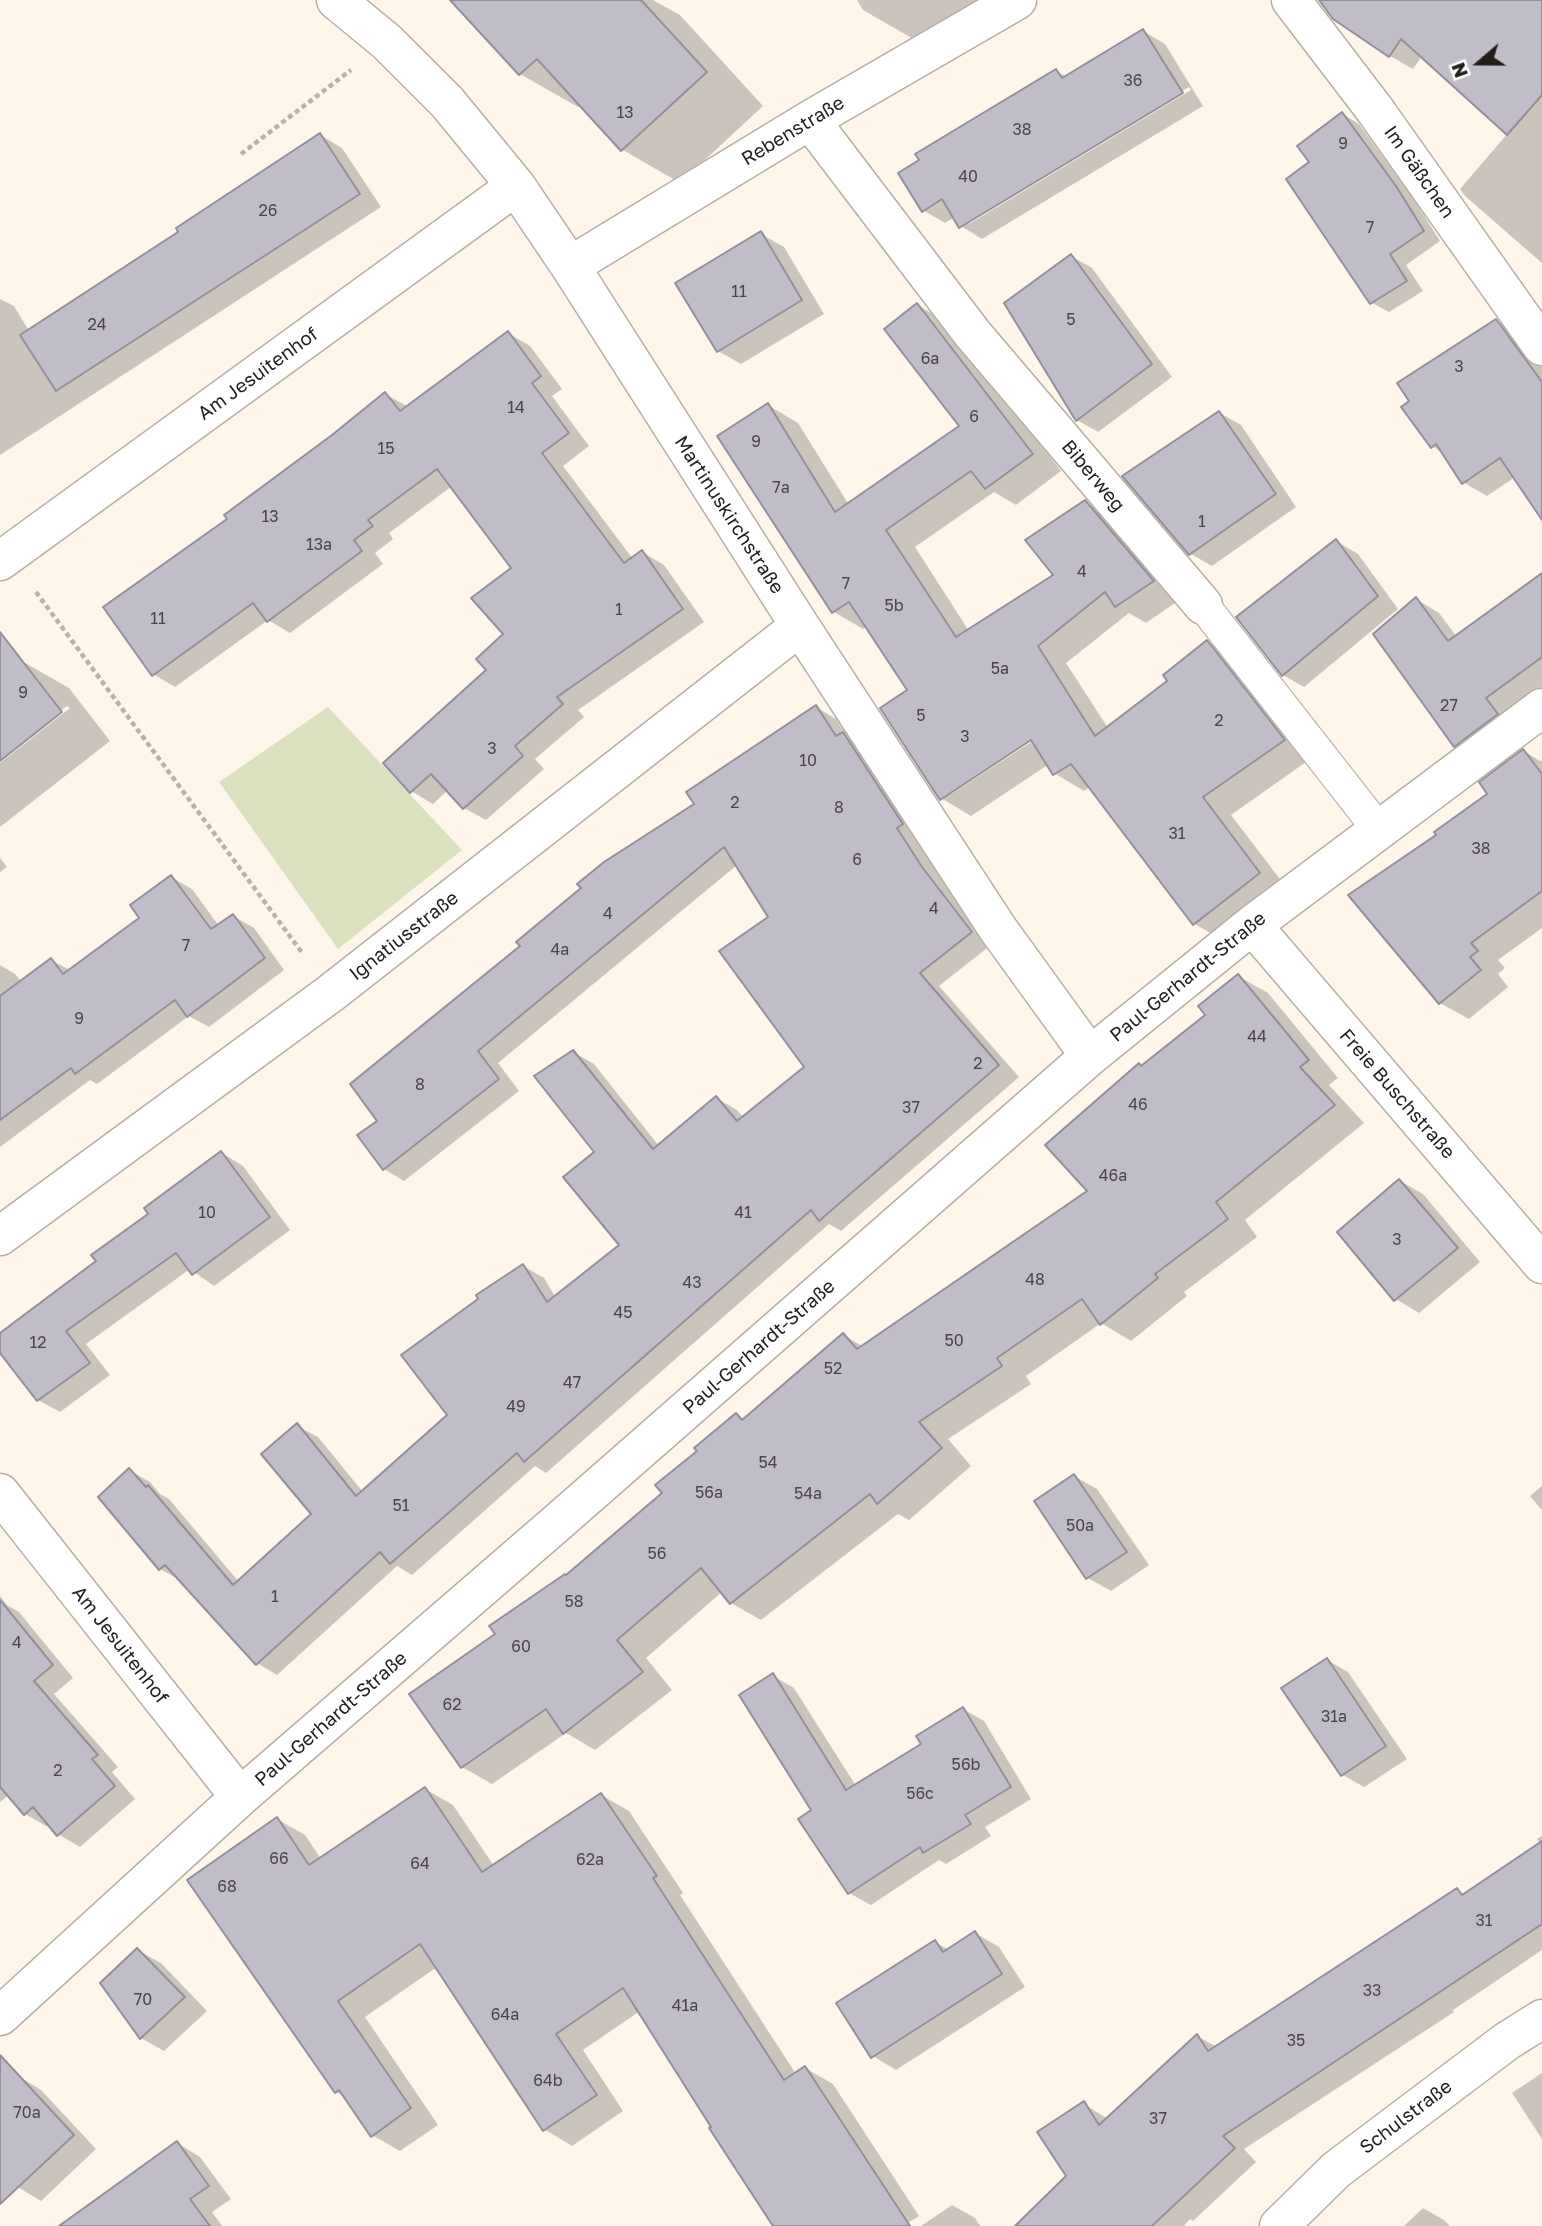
<!DOCTYPE html>
<html>
<head>
<meta charset="utf-8">
<style>
	body { margin:0 }
	#map { position:relative; width:1542px; height:2226px; overflow:hidden; background:#fef6eb; font-family:"Golos Text",sans-serif }
	canvas { display:block }
	.north { position:absolute; left:1444px; top:28px; width:70px; height:70px; -webkit-text-stroke:5px #fff; paint-order:stroke; rotate:250deg; font-size:19px; font-weight:700; line-height:28px; text-align:center; color:#221f1b }
	.north::after { content:''; display:block; margin:auto; width:24px; height:32px; background:#221f1b; clip-path:polygon(50% 0,100% 100%,50% 72%,0 100%) }
</style>
</head>
<body>
<div id="map">
<canvas width="1542" height="2226"></canvas>
<div class="north">N</div>
</div>
<script>
const ctx = document.querySelector('canvas').getContext('2d');
ctx.lineJoin = 'round';
function paint(path, color) { ctx.fillStyle = color; ctx.fill(path, 'evenodd'); }
const poly = rows => new Path2D(rows.map(r => 'M' + r).join(''));
function trace(path, color, width, dash) { ctx.strokeStyle = color; ctx.lineWidth = width; ctx.lineCap = dash ? 'butt' : 'round'; ctx.setLineDash(dash || []); ctx.stroke(path); }
function write(font, color, halo, rows, align = 'center') {
  ctx.font = font + ' "Golos Text",sans-serif'; ctx.lineWidth = 6; ctx.setLineDash([]); ctx.textBaseline = 'middle'; ctx.strokeStyle = halo; ctx.fillStyle = color; for (const [text, x, y, turn = 0] of rows) {
    ctx.save(); ctx.translate(x, y); ctx.rotate((+turn || 0) * Math.PI / 180); ctx.textAlign = isNaN(turn) ? turn : align; if (halo) ctx.strokeText(text, 0, 0); ctx.fillText(text, 0, 0); ctx.restore();
  }
}
const green = poly([
	[328,707,462,850,338,949,219,782]
]);
const shadow = poly([
	[469,0,653,0,680,15,763,106,680,183,623,150,581,104,578,107,520,74],
	[857,0,981,0,917,41,863,10],
	[1320,0,1542,0,1542,263,1465,196,1460,189,1508,133,1422,56,1413,69,1390,56],
	[1143,31,1165,44,1203,106,982,239,961,226,955,217,945,223,923,210,1056,71,1067,77],
	[1189,87,1191,90,969,224,969,220],
	[1342,114,1359,124,1413,198,1440,241,1406,265,1423,291,1389,312,1372,303,1312,162],
	[320,135,342,148,381,207,0,455,0,299,14,306,29,331,181,232],
	[761,234,784,247,824,314,741,364,718,351],
	[1071,256,1092,268,1172,377,1098,432,1077,420],
	[917,305,947,322,1061,471,1016,505,994,492,915,547,969,631,1055,576,1085,502,1115,519,1182,598,1146,623,1129,613,1066,663,1108,728,1169,682,1207,642,1237,659,1313,757,1231,815,1289,891,1224,941,1195,924,1090,787,1084,791,1054,773,1049,764,971,816,941,798,910,690,867,626,863,629,834,612,768,405,798,423,849,505,962,426],
	[1037,734,1039,737,951,794,951,790],
	[1496,321,1520,334,1542,366,1542,516,1515,477,1487,496,1463,482,1444,453,1432,446],
	[508,333,530,346,562,389,552,396,589,446,563,466,633,559,642,552,664,565,704,622,578,710,584,717,535,759,544,769,486,820,464,808,448,790,433,804,411,791,489,670,506,635,513,568,452,486,389,533,393,539,375,553,383,564,290,633,268,620,175,687,153,674,229,519,385,394,407,406],
	[1220,413,1241,425,1296,507,1212,566,1191,554,1125,476],
	[1336,541,1358,554,1398,609,1304,687,1283,675],
	[1542,576,1542,687,1498,716,1519,728,1478,759,1455,745,1416,599,1439,613,1457,637],
	[20,660,69,688,110,741,0,827,0,763,70,708,67,706,0,759,0,675],
	[816,707,836,719,848,737,864,746,923,836,916,840,943,880,991,945,939,986,1019,1077,841,1231,829,1224,546,1473,535,1466,412,1575,397,1566,277,1675,257,1663,180,1580,160,1569,129,1470,150,1482,160,1494,169,1499,239,1582,314,1514,297,1426,318,1437,363,1492,449,1415,523,1266,544,1278,556,1298,621,1245,573,1052,594,1064,659,1146,716,1098,737,1110,744,1118,807,1068,771,917,737,865,498,1063,519,1091,404,1181,384,1169,379,1121,697,804],
	[1524,751,1540,761,1542,760,1542,928,1498,960,1505,968,1498,974,1508,987,1469,1019,1440,1003,1439,835,1490,794],
	[0,858,7,867,0,872],
	[171,877,192,889,219,926,233,916,254,928,284,970,209,1027,189,1016,97,1084,90,1080,0,1147,0,965,15,974,22,982,51,960,70,970,142,918],
	[1238,976,1268,993,1338,1078,1329,1085,1364,1123,1245,1220,1257,1237,1184,1292,1187,1296,1131,1341,1101,1323,1026,1376,1031,1384,948,1439,971,1466,909,1520,898,1514,761,1620,731,1603,722,1592,646,1658,672,1690,595,1750,566,1733,492,1784,462,1767,497,1635,664,1493,700,1451,737,1415,744,1420,843,1335,864,1347,1090,1191,1143,1067,1207,1015],
	[222,1153,243,1166,290,1230,214,1286,190,1269,86,1344,110,1375,60,1412,38,1400,0,1350,0,1335,98,1261],
	[1400,1181,1423,1194,1480,1262,1419,1313,1396,1299],
	[1074,1476,1097,1489,1149,1565,1111,1591,1088,1578,1036,1501],
	[1542,1486,1542,1510,1530,1496],
	[0,1596,7,1605,19,1612,73,1678,54,1694,118,1767,112,1772,135,1799,80,1847,58,1834,49,1823,46,1826,25,1814,9,1795,0,1802],
	[1327,1660,1348,1672,1407,1759,1364,1787,1343,1775,1284,1689],
	[773,1676,794,1688,856,1786,923,1745,963,1709,984,1721,1031,1799,985,1827,991,1836,946,1864,939,1860,871,1905,849,1893,813,1811],
	[425,1789,453,1805,494,1866,601,1795,629,1811,683,1893,680,1895,796,2074,805,2068,833,2084,919,2216,903,2226,775,2226,640,2011,583,2050,623,2111,572,2146,544,2129,437,1967,365,2017,438,2125,400,2151,372,2135,346,2097,336,2092,277,1819,305,1835,321,1859],
	[1542,1836,1542,1950,1453,2010,1454,2012,1244,2149,1256,2162,1193,2221,1190,2219,1184,2226,1018,2226,1068,2177,1084,2104,1108,2119,1197,2036,1217,2047,1457,1890,1465,1895,1540,1844,1537,1839],
	[975,1933,999,1947,1025,1987,896,2070,873,2056,935,1942,949,1950],
	[137,1950,161,1963,207,2011,164,2051,141,2038],
	[1542,2073,1542,2139,1512,2093],
	[18,2076,41,2090,96,2149,41,2201,18,2187,0,2169,0,2093],
	[177,2143,200,2157,231,2199,212,2212,222,2226,112,2226],
	[952,2205,975,2218,980,2226,921,2226],
	[1423,2208,1444,2220,1450,2226,1404,2226]
]);
const building = poly([
	[450,0,641,0,707,72,621,151,537,59,519,75,450,0],
	[1319,0,1542,0,1542,95,1507,135,1401,39,1389,57,1333,19,1319,0],
	[1143,29,1183,93,959,228,942,199,922,212,898,173,919,160,915,154,1056,69,1062,78,1143,29],
	[1342,112,1396,186,1424,231,1390,254,1407,281,1370,304,1286,179,1309,162,1297,146,1342,112],
	[320,133,360,194,56,391,20,335,178,232,176,228,320,133],
	[761,231,802,300,717,352,675,283,761,231],
	[1071,254,1152,364,1076,421,1004,303,1071,254],
	[917,303,1033,454,985,489,971,471,886,530,956,637,1053,575,1025,540,1085,500,1154,581,1115,607,1105,592,1038,646,1095,736,1167,681,1163,675,1207,640,1285,740,1203,797,1260,873,1193,925,1071,764,1053,775,1031,740,940,800,880,708,907,690,849,602,832,613,717,436,768,403,835,512,959,426,884,329,917,303],
	[1496,319,1542,382,1542,520,1500,458,1462,484,1436,444,1431,448,1401,407,1409,401,1397,383,1496,319],
	[508,331,541,376,532,383,569,433,542,453,624,563,642,550,683,609,557,697,563,704,515,746,523,756,463,809,431,774,410,793,383,763,486,670,476,659,503,634,471,598,511,568,437,469,368,520,373,526,354,540,362,551,267,622,253,603,152,676,103,607,227,519,224,515,332,435,385,392,400,411,508,331],
	[1219,411,1276,494,1189,555,1122,476,1219,411],
	[1336,539,1378,596,1282,676,1236,617,1336,539],
	[1542,573,1542,657,1486,698,1498,714,1454,747,1373,634,1416,597,1448,641,1542,573],
	[0,632,62,712,0,761,0,632],
	[816,705,836,736,843,732,903,824,897,828,922,867,972,932,920,973,999,1065,819,1221,811,1210,524,1462,517,1453,390,1564,380,1552,256,1665,165,1565,159,1570,98,1497,129,1468,146,1487,148,1485,233,1585,311,1514,261,1454,297,1423,356,1496,447,1415,401,1355,478,1299,476,1295,523,1264,547,1302,619,1245,563,1177,594,1152,534,1076,573,1050,653,1149,716,1096,737,1121,804,1067,719,951,768,917,724,847,478,1051,499,1079,383,1170,357,1135,377,1121,350,1084,520,946,516,942,581,888,577,884,604,862,694,804,686,792,816,705],
	[1523,749,1542,774,1542,891,1471,943,1478,951,1470,957,1481,970,1439,1004,1348,895,1436,835,1434,832,1487,794,1479,782,1523,749],
	[171,875,211,929,233,914,265,958,187,1017,175,1000,75,1074,71,1068,0,1120,0,996,51,958,63,974,139,918,130,905,171,875],
	[1238,974,1309,1060,1300,1067,1335,1105,1216,1202,1228,1219,1155,1274,1158,1278,1100,1325,1082,1299,997,1358,1002,1366,919,1422,942,1448,877,1504,870,1494,730,1604,701,1568,617,1640,643,1672,563,1734,546,1709,461,1768,409,1694,495,1634,489,1626,565,1574,566,1575,662,1493,655,1485,697,1451,694,1448,736,1413,742,1420,843,1333,857,1349,1087,1191,1045,1145,1139,1063,1141,1066,1205,1015,1198,1006,1238,974],
	[221,1151,270,1217,192,1275,176,1253,66,1331,90,1363,37,1401,0,1353,0,1333,96,1261,91,1255,148,1214,144,1208,221,1151],
	[1399,1179,1458,1248,1394,1301,1337,1232,1399,1179],
	[1074,1474,1127,1552,1086,1579,1034,1501,1074,1474],
	[0,1600,53,1665,34,1681,98,1755,92,1759,115,1786,57,1836,33,1807,24,1815,0,1787,0,1600],
	[1327,1658,1386,1746,1341,1776,1281,1688,1327,1658],
	[773,1673,846,1790,921,1744,916,1736,963,1707,1011,1787,965,1815,971,1824,923,1853,920,1847,848,1894,798,1819,811,1810,739,1695,773,1673],
	[425,1787,482,1872,601,1793,657,1876,653,1878,784,2080,805,2066,910,2226,773,2226,709,2128,711,2127,623,1988,556,2034,597,2095,543,2131,420,1944,338,2001,411,2108,371,2137,339,2090,335,2093,187,1880,277,1817,309,1865,425,1787],
	[1542,1841,1542,1924,1223,2136,1235,2148,1152,2226,1015,2226,1066,2176,1037,2132,1084,2101,1099,2125,1197,2034,1208,2051,1457,1888,1462,1895,1542,1841],
	[975,1931,1002,1974,871,2058,836,2003,935,1940,943,1952,975,1931],
	[137,1948,185,1997,140,2039,100,1983,137,1948],
	[0,2055,74,2135,0,2204,0,2055],
	[177,2141,209,2186,190,2199,210,2226,59,2226,177,2141]
]);
const path = poly([
	[241,154,351,70],
	[36,592,303,954]
]);
const service = poly([
	[1203,605,1379,830]
]);
const minor = poly([
	[336,0,387,42,447,102,516,186,570,266,800,626,998,929,1090,1056],
	[1291,0,1375,110,1542,346],
	[810,120,972,333,1203,605],
	[570,266,810,120,1017,0],
	[0,561,516,186],
	[1252,925,1542,1264],
	[0,1236,331,993,800,626],
	[0,1493,240,1797],
	[0,2016,240,1797,558,1522,1090,1056,1252,925,1542,708]
]);
const tertiary = poly([
	[1279,2226,1336,2170,1507,2041,1542,2019]
]);
const numberNames = [
	["36",1133,81],
	["13",625,113],
	["38",1022,130],
	["9",1343,144],
	["40",968,177],
	["26",268,211],
	["7",1370,228],
	["11",739,292],
	["5",1071,320],
	["24",97,325],
	["6a",930,359],
	["3",1459,367],
	["14",516,408],
	["6",974,417],
	["9",756,442],
	["15",386,449],
	["7a",781,488],
	["13",270,517],
	["1",1202,522],
	["13a",319,545],
	["4",1082,572],
	["7",846,584],
	["5b",894,606],
	["1",619,610],
	["11",158,619],
	["5a",1000,669],
	["9",23,693],
	["27",1449,706],
	["5",921,716],
	["2",1219,721],
	["3",965,737],
	["3",492,749],
	["10",808,761],
	["2",735,803],
	["8",839,808],
	["31",1177,834],
	["38",1481,849],
	["6",857,860],
	["4",934,909],
	["4",608,914],
	["7",186,946],
	["4a",560,950],
	["9",79,1019],
	["44",1257,1037],
	["2",978,1064],
	["8",420,1085],
	["46",1138,1105],
	["37",911,1108],
	["46a",1113,1176],
	["10",207,1213],
	["41",743,1213],
	["3",1397,1240],
	["48",1035,1280],
	["43",692,1283],
	["45",623,1313],
	["50",954,1341],
	["12",38,1343],
	["52",833,1369],
	["47",572,1383],
	["49",516,1407],
	["54",768,1463],
	["56a",709,1493],
	["54a",808,1494],
	["51",401,1506],
	["50a",1080,1526],
	["56",657,1554],
	["1",275,1597],
	["58",574,1602],
	["4",17,1643],
	["60",521,1647],
	["62",452,1705],
	["31a",1334,1717],
	["56b",966,1765],
	["2",58,1771],
	["56c",920,1794],
	["66",279,1859],
	["62a",590,1860],
	["64",420,1864],
	["68",227,1887],
	["31",1484,1921],
	["33",1372,1991],
	["70",143,2000],
	["41a",685,2006],
	["64a",505,2015],
	["35",1296,2041],
	["64b",548,2081],
	["70a",27,2113],
	["37",1158,2119]
];
const streetNames = [
	["Rebenstraße",793,131,-31],
	["Im Gäßchen",1419,172,55],
	["Am Jesuitenhof",258,374,-36],
	["Biberweg",1093,476,50],
	["Martinuskirchstraße",729,515,57],
	["Ignatiusstraße",404,936,-38],
	["Paul-Gerhardt-Straße",1188,977,-39],
	["Freie Buschstraße",1397,1094,49],
	["Paul-Gerhardt-Straße",759,1347,-41],
	["Am Jesuitenhof",120,1645,52],
	["Paul-Gerhardt-Straße",331,1719,-41],
	["Schulstraße",1406,2117,-37]
];
paint(green, '#dbe1bf');
paint(shadow, '#0003');
paint(building, '#c0bdc9');
trace(building, '#928f9a', 2);
trace(service, '#b6afa4', 34);
trace(minor, '#b6afa4', 41);
trace(tertiary, '#b6afa4', 41);
trace(path, '#b8b2a9', 4.5, [5, 3.5]);
trace(service, '#fff', 32);
trace(minor, '#fff', 38);
trace(tertiary, '#fff', 38);
write('16px', '#4a4646', null, numberNames);
write('19px', '#221f1b', '#fff', streetNames);
</script>
</body>
</html>
